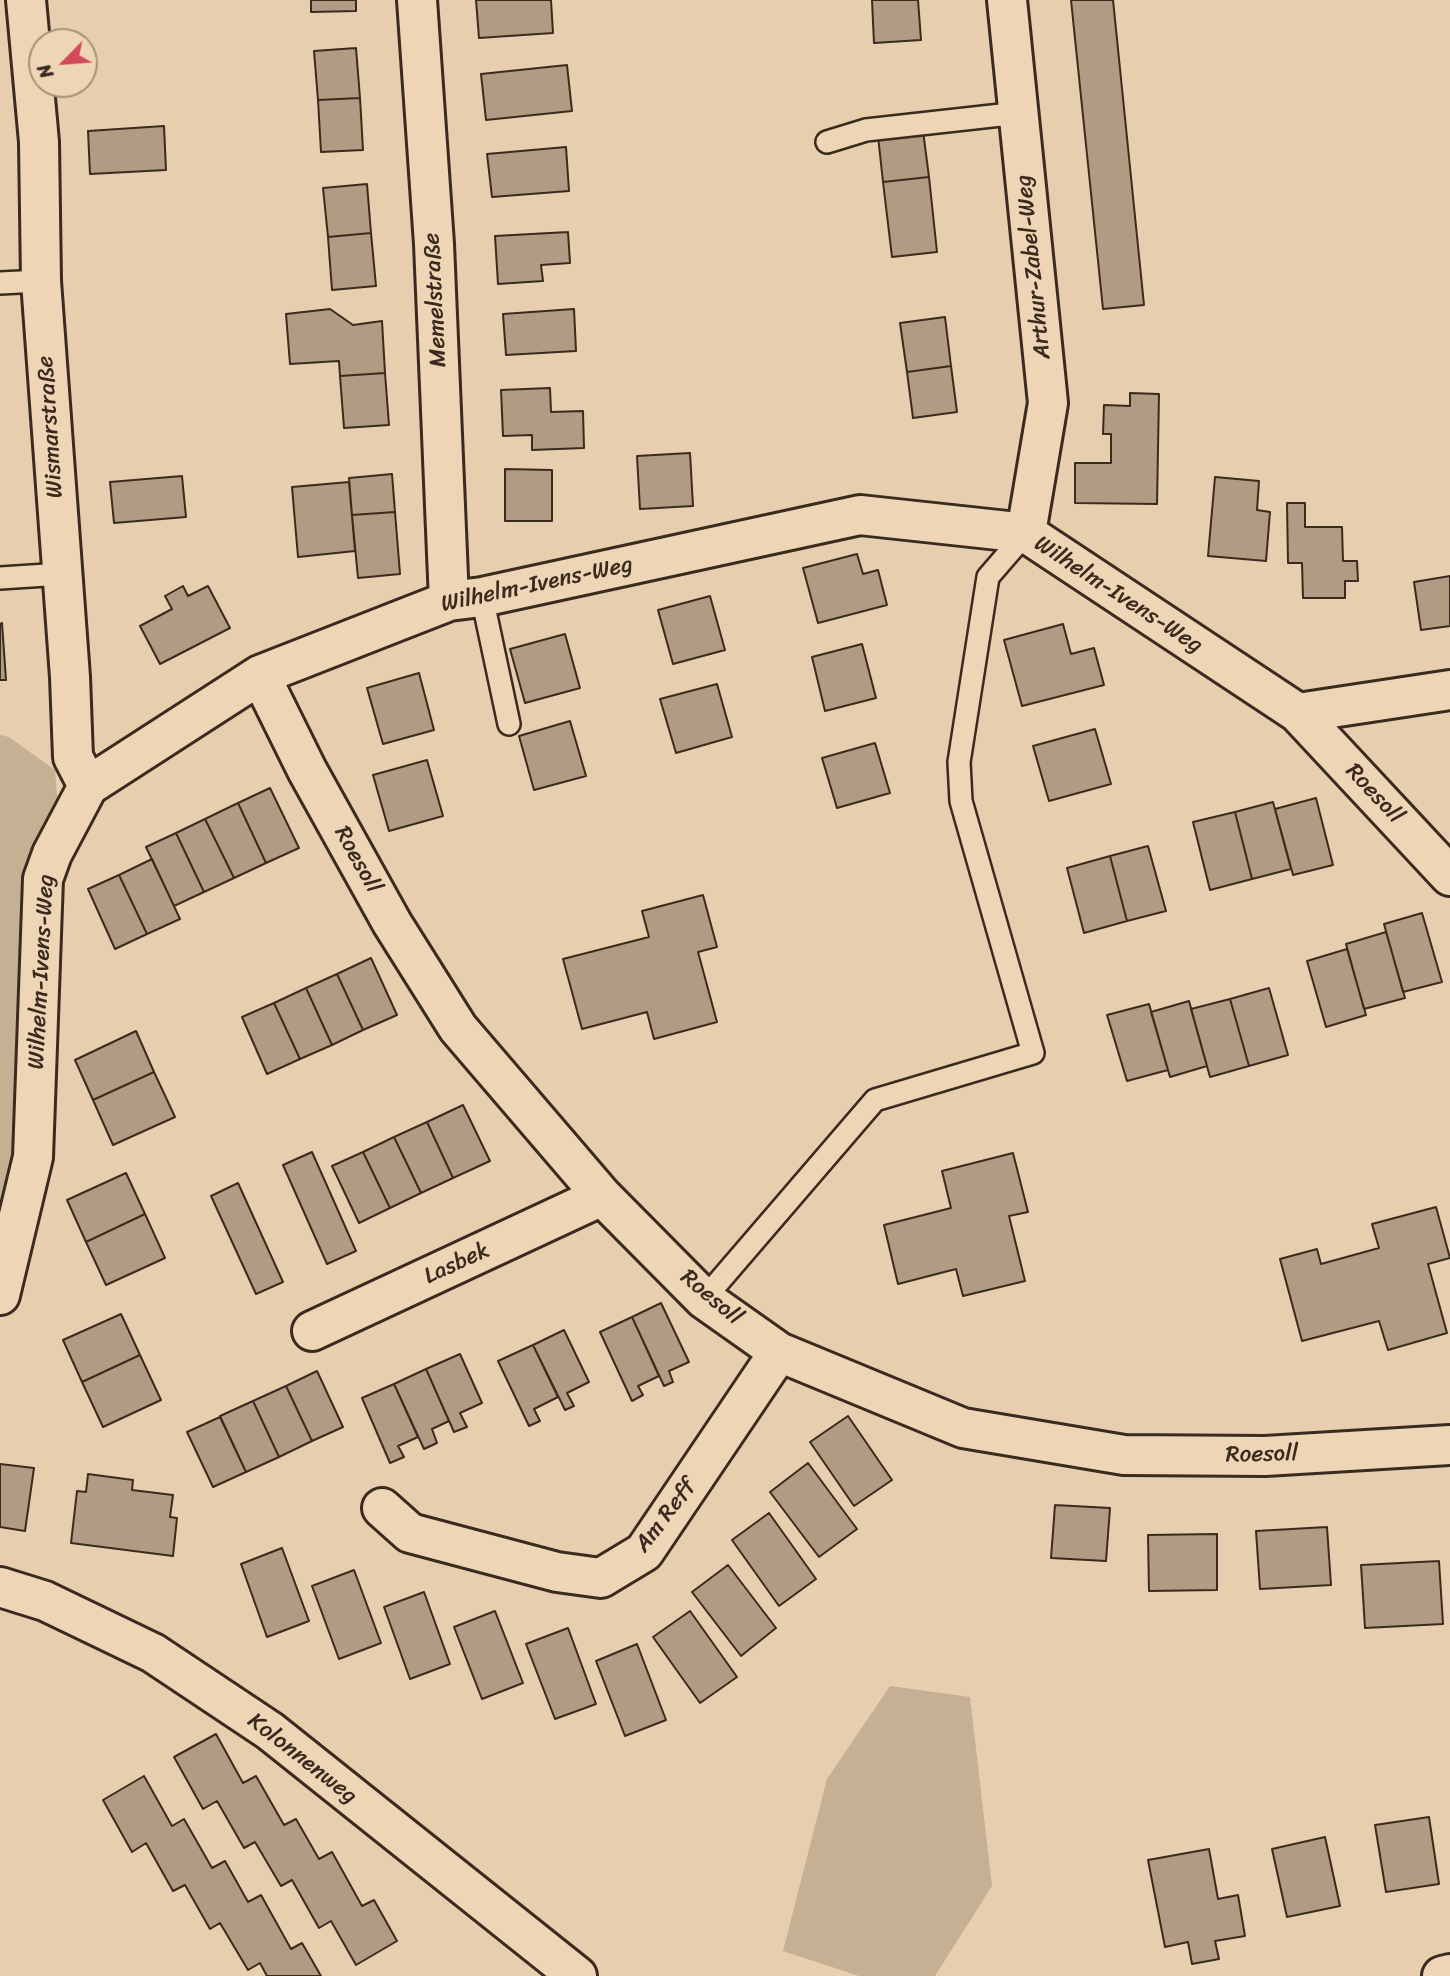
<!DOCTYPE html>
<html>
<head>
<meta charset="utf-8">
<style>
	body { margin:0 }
	#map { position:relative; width:1450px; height:1976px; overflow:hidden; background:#e6ceaf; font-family:Sriracha,sans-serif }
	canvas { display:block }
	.north { position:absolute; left:28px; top:28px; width:70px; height:70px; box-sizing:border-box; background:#edd5b5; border:2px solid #a69179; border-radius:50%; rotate:245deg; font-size:19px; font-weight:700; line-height:28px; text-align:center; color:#3b2a1e }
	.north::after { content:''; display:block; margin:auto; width:24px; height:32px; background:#d1495b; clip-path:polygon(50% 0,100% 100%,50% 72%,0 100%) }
</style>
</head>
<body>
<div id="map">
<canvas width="1450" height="1976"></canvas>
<div class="north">N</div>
</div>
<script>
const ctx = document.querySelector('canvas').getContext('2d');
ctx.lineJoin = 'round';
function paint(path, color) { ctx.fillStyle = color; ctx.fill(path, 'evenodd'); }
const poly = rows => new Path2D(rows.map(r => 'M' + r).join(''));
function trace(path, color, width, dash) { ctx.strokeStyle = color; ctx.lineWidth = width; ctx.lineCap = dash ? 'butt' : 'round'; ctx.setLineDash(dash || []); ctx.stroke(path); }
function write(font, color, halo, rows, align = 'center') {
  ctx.font = font + ' Sriracha,sans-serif'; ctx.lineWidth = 6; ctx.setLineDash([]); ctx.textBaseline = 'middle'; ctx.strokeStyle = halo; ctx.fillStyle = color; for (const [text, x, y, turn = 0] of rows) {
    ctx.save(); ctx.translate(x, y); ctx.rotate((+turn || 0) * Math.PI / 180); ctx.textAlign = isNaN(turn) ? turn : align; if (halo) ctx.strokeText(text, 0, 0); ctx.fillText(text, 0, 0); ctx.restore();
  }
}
const green = poly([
	[0,735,9,737,55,770,58,806,31,860,22,892,19,983,23,1111,0,1219],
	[890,1686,970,1697,992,1886,935,1976,859,1976,783,1951,827,1779]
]);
const building = poly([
	[311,0,356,0,356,11,311,12,311,0],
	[476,0,551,0,553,33,479,38,476,0],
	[872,0,918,0,921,40,874,43,872,0],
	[1071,0,1113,0,1144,305,1103,309,1071,0],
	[356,48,360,98,318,100,314,51,356,48],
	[567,65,572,111,486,120,481,74,567,65],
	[360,98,363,150,321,152,318,100,360,98],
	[164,126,166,170,90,174,88,131,164,126],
	[923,131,929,177,883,182,878,136,923,131],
	[566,147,569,191,492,197,487,154,566,147],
	[929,177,937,252,892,257,883,182,929,177],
	[367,184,371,233,328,237,323,188,367,184],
	[568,232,570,263,541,265,543,281,498,284,495,236,568,232],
	[371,233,376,286,332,290,328,237,371,233],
	[330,309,353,325,382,321,385,373,340,376,339,361,290,364,286,314,330,309],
	[574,309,576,351,506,355,503,314,574,309],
	[945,317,951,366,907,372,900,323,945,317],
	[951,366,957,412,913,418,907,372,951,366],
	[385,373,389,425,344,428,340,376,385,373],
	[550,388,551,412,583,411,584,448,532,450,532,435,503,436,501,390,550,388],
	[1130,393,1159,394,1157,504,1075,503,1075,463,1111,463,1111,434,1103,434,1104,405,1130,406,1130,393],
	[690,453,693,506,640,509,637,456,690,453],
	[505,469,552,470,552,521,505,521,505,469],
	[392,474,395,512,352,515,349,478,392,474],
	[182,476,186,517,114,523,110,482,182,476],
	[1215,477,1259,481,1257,510,1270,512,1266,561,1208,556,1215,477],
	[349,482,355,551,298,557,292,487,349,482],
	[1287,503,1305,503,1305,527,1342,527,1343,561,1357,561,1358,581,1345,581,1345,598,1303,598,1302,563,1288,563,1287,503],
	[395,512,400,574,358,578,352,515,395,512],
	[857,554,863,574,878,570,887,605,818,623,803,568,857,554],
	[1450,576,1450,626,1421,630,1414,582,1450,576],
	[183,586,188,596,208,586,230,628,160,664,140,626,172,609,165,596,183,586],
	[710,596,725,650,673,664,658,610,710,596],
	[2,623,6,680,0,680,0,624,2,623],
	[1063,624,1071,654,1094,648,1104,685,1022,706,1004,640,1063,624],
	[565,634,580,688,525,703,510,649,565,634],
	[862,644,876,698,825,711,812,657,862,644],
	[419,673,434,730,383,744,367,688,419,673],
	[717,684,732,737,676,753,660,699,717,684],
	[570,721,586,776,534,790,519,736,570,721],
	[1095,729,1111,784,1049,801,1033,746,1095,729],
	[875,743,890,793,837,808,822,758,875,743],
	[427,760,443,816,389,831,373,775,427,760],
	[270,788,299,848,266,863,238,803,270,788],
	[1316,798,1333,865,1293,875,1275,809,1316,798],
	[1273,802,1291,869,1252,879,1235,812,1273,802],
	[238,803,266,863,234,878,205,819,238,803],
	[1235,812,1252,879,1210,890,1193,822,1235,812],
	[205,819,234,878,204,892,176,833,205,819],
	[176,833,204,892,174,906,146,847,176,833],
	[1148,846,1166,911,1127,921,1110,856,1148,846],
	[1110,856,1127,921,1084,933,1067,868,1110,856],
	[152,859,180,919,147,934,119,875,152,859],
	[119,875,147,934,115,949,88,889,119,875],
	[703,895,717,947,698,952,717,1022,654,1039,647,1012,582,1029,563,959,649,937,642,911,703,895],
	[1422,913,1442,982,1403,992,1384,924,1422,913],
	[1386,932,1405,998,1364,1009,1346,944,1386,932],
	[1347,949,1366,1015,1326,1027,1307,961,1347,949],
	[371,958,397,1015,363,1030,337,974,371,958],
	[337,974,363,1030,332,1045,306,988,337,974],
	[306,988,332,1045,300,1059,274,1003,306,988],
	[1269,988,1288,1055,1249,1066,1230,999,1269,988],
	[1230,999,1249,1066,1210,1077,1191,1009,1230,999],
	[1189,1001,1207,1066,1170,1077,1151,1012,1189,1001],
	[274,1003,300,1059,267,1074,242,1017,274,1003],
	[1149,1004,1168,1070,1127,1081,1107,1015,1149,1004],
	[136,1031,154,1072,93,1100,75,1060,136,1031],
	[154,1072,175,1117,113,1145,93,1100,154,1072],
	[463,1105,490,1161,453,1178,427,1122,463,1105],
	[427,1122,453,1178,421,1193,394,1137,427,1122],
	[394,1137,421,1193,390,1208,363,1152,394,1137],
	[312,1152,356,1251,327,1264,283,1165,312,1152],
	[363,1152,390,1208,359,1223,332,1166,363,1152],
	[1013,1153,1028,1212,1009,1216,1025,1281,963,1296,956,1269,898,1284,884,1225,951,1208,942,1171,1013,1153],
	[126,1173,145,1214,86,1242,67,1200,126,1173],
	[238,1183,283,1282,256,1294,211,1196,238,1183],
	[1436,1207,1450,1258,1428,1264,1447,1333,1388,1350,1379,1321,1302,1341,1280,1259,1317,1249,1321,1264,1379,1248,1372,1224,1436,1207],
	[145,1214,165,1258,106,1285,86,1242,145,1214],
	[661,1303,689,1362,669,1371,673,1382,664,1386,632,1317,661,1303],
	[121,1314,140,1355,82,1382,63,1340,121,1314],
	[632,1317,659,1376,638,1386,643,1395,632,1401,600,1332,632,1317],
	[564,1330,589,1382,567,1393,574,1406,565,1410,533,1345,564,1330],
	[533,1345,558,1397,534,1409,540,1421,529,1426,498,1361,533,1345],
	[460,1354,482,1403,460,1413,467,1427,454,1432,426,1369,460,1354],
	[140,1355,161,1400,103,1427,82,1382,140,1355],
	[426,1369,449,1421,432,1429,437,1443,424,1449,394,1384,426,1369],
	[317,1371,343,1427,312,1441,286,1386,317,1371],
	[394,1384,418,1437,398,1446,404,1457,390,1463,362,1398,394,1384],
	[286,1386,312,1441,279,1457,253,1401,286,1386],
	[253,1401,279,1457,246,1472,220,1416,253,1401],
	[848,1416,892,1480,854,1506,810,1442,848,1416],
	[220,1417,246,1472,213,1487,187,1432,220,1417],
	[808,1463,857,1529,819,1557,770,1492,808,1463],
	[0,1464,34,1468,25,1531,0,1527,0,1464],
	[88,1474,133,1480,132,1490,173,1495,170,1517,177,1518,173,1556,71,1543,77,1491,86,1492,88,1474],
	[1055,1505,1110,1508,1106,1561,1051,1558,1055,1505],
	[769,1513,816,1579,779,1606,732,1540,769,1513],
	[1327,1527,1331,1585,1260,1589,1256,1531,1327,1527],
	[1217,1534,1217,1590,1149,1591,1148,1535,1217,1534],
	[282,1548,309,1621,267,1637,241,1564,282,1548],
	[1439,1561,1443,1624,1365,1628,1361,1565,1439,1561],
	[728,1565,776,1628,741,1656,692,1592,728,1565],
	[354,1570,381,1643,339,1659,312,1586,354,1570],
	[424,1592,450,1664,410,1679,384,1607,424,1592],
	[495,1611,523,1683,482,1699,454,1627,495,1611],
	[690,1611,737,1677,700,1703,653,1637,690,1611],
	[568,1628,596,1704,555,1719,526,1644,568,1628],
	[637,1644,666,1720,625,1736,596,1661,637,1644],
	[216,1734,243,1783,256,1776,284,1825,296,1819,319,1859,332,1852,362,1906,374,1900,397,1941,356,1965,331,1921,319,1928,292,1880,281,1886,255,1842,244,1848,217,1801,203,1809,174,1757,216,1734],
	[144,1776,172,1826,184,1819,212,1868,225,1861,248,1902,261,1895,291,1949,302,1943,321,1976,267,1976,260,1963,248,1970,220,1923,210,1929,185,1885,173,1891,146,1843,132,1852,103,1800,144,1776],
	[1429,1817,1439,1884,1386,1892,1375,1825,1429,1817],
	[1325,1837,1340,1906,1287,1917,1272,1849,1325,1837],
	[1209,1849,1218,1899,1238,1895,1245,1936,1215,1941,1219,1959,1192,1964,1188,1942,1165,1947,1148,1860,1209,1849]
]);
const service = poly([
	[827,142,866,130,1019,113],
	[0,283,41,281],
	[0,578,62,574],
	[482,597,509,724],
	[704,1299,875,1100,1033,1053,961,801,959,762,988,577,1026,533]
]);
const minor = poly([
	[26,0,39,142,41,281,70,677,73,757,88,786],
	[417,0,434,244,449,601],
	[1007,0,1048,403,1026,533],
	[260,675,307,770,392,923,458,1028,602,1196,704,1299,779,1352,963,1428,1124,1455,1265,1456,1450,1445],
	[1298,713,1450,876],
	[0,1295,33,1157,43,879,52,854,88,786,260,675,449,601,482,597,860,515,1026,533,1298,713,1450,690],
	[312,1331,602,1196],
	[382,1508,410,1533,557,1572,601,1578,644,1552,779,1352],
	[0,1587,45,1601,153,1653,270,1731,577,1976],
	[1442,1976,1450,1974]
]);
const streetNames = [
	["Arthur-Zabel-Weg",1034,267,-96],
	["Memelstraße",436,300,-93],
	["Wismarstraße",51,427,-94],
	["Wilhelm-Ivens-Weg",537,585,-12],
	["Wilhelm-Ivens-Weg",1118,595,33],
	["Roesoll",1374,794,47],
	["Roesoll",357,860,61],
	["Wilhelm-Ivens-Weg",42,972,-87],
	["Lasbek",457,1264,-25],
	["Roesoll",711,1298,40],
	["Roesoll",1262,1455,-1],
	["Am Reff",666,1516,-53],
	["Kolonnenweg",302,1759,38]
];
paint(green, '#c6b094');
paint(building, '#b19b82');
trace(building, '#3b2a1e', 2);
trace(service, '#3b2a1e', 26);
trace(minor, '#3b2a1e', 44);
trace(service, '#edd5b5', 21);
trace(minor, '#edd5b5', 38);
write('23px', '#3b2a1e', '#edd5b5', streetNames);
</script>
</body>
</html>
